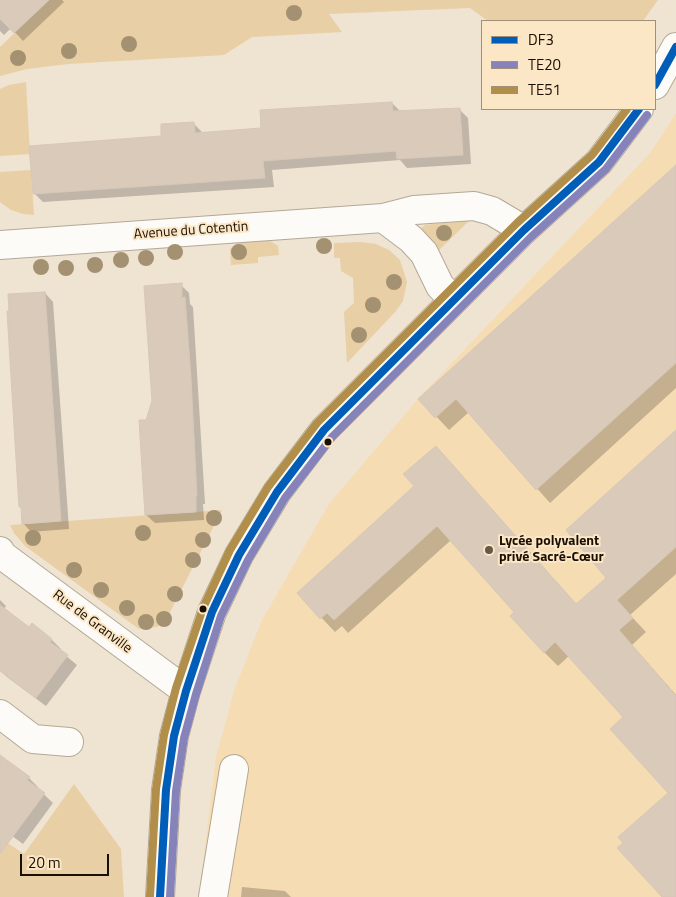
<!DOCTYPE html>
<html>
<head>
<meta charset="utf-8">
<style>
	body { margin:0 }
	#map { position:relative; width:676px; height:897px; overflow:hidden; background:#efe3d2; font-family:"Titillium Web",sans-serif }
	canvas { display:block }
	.legend { position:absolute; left:481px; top:20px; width:175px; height:90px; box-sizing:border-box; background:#fbe6c6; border:1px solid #a19077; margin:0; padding:6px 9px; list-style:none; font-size:15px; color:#190e00 }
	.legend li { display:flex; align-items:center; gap:10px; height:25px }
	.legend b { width:25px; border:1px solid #a19077 }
	.scale { position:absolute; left:20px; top:854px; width:89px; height:22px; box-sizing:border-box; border:2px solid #190e00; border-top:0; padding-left:6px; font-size:15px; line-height:18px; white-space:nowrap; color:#190e00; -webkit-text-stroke:4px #fbe6c6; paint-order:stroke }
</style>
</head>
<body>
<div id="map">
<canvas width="676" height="897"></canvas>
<ul class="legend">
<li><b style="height:6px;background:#005eb8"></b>DF3</li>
<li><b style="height:6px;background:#8683bb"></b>TE20</li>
<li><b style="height:6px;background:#b18e49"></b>TE51</li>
</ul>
<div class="scale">20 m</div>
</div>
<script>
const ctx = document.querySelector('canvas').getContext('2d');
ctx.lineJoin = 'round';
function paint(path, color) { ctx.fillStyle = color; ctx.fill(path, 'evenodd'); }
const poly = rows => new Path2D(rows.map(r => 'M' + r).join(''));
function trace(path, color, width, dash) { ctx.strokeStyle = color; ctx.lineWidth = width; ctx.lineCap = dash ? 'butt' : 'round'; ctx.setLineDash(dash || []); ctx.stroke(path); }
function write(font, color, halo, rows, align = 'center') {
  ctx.font = font + ' "Titillium Web",sans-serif'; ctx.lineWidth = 4; ctx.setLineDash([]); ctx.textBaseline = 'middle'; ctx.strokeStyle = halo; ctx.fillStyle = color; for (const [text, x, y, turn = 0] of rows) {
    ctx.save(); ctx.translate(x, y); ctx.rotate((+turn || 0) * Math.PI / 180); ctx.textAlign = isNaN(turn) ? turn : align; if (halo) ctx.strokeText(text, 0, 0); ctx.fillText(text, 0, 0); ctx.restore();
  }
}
const built = poly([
	[676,113,676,897,199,897,216,757,235,688,262,620,329,504,418,399,651,152]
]);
const green = poly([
	[49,0,658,0,643,21,488,21,470,8,329,14,342,32,252,37,224,55,68,64,27,69,0,76,0,47],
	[26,82,30,154,0,156,0,89,9,85],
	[31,170,34,215,23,214,11,210,0,202,0,172],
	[470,220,438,251,419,231,425,225],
	[266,238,278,246,279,255,258,257,258,263,231,265,230,249,241,239],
	[360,242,376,244,389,250,400,260,407,282,403,301,396,311,347,363,344,312,354,303,353,278,341,271,340,258,334,258,334,243],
	[222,510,166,620,157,627,139,629,25,546,14,533,10,525],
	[74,784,121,849,124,897,0,897,0,838,24,854]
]);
const shadow = poly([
	[0,0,62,0,64,2,23,41,11,28,4,35,0,31],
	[392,103,401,112,459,109,468,118,471,164,407,168,400,160,272,170,274,187,43,202,34,193,193,123,203,133,263,129],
	[676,167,676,388,550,503,469,412,449,430,420,399],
	[181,285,189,293,190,304,193,307,205,504,203,504,204,520,155,523,146,515,147,421],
	[45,293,53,302,69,529,31,532,23,523,22,509,20,506,10,312],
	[676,431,676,574,630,615,646,632,632,645,676,695,676,897,664,897,669,793,625,717,569,656,558,666,544,652,516,612,451,540,348,633,342,626,335,632,298,593,449,462,577,605,608,578],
	[0,600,6,606,0,615],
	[52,640,61,649,59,650,77,665,46,706,7,677,0,670,0,665],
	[0,760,29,778,38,787,37,788,53,803,23,844,0,827],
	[242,887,285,891,291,897,241,897]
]);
const building = poly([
	[0,0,49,0,14,33,0,19,0,0],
	[392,102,393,111,460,108,463,155,397,159,396,151,263,161,265,178,33,194,29,146,161,136,161,124,194,122,195,133,261,128,260,110,392,102],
	[676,165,676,363,536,490,456,399,435,418,418,399,676,165],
	[182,283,182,298,185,297,191,378,197,496,196,496,196,512,145,515,139,420,146,420,152,401,144,286,182,283],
	[45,292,61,521,22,524,21,507,19,507,7,311,9,311,8,294,45,292],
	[676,430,676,547,617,600,633,618,619,630,676,696,676,897,662,897,617,848,623,843,618,837,668,793,610,729,623,717,555,642,544,653,510,616,514,612,437,526,334,620,327,613,320,619,297,593,414,486,403,474,436,446,576,604,606,578,566,530,676,430],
	[0,605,29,627,32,623,52,639,50,642,68,655,36,698,0,671,0,605],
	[0,755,30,777,27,780,45,793,0,854,0,755]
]);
const minor = poly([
	[655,85,676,47],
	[383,218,411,239,424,253,440,286,454,300],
	[0,245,383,218,414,210,474,206,492,211,524,230],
	[0,551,2,555,186,691],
	[0,714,33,739,69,742],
	[160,897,166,790,174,736,186,691,212,612,239,555,277,492,324,430,524,230,599,162,639,109],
	[213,897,234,769]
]);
const bus1 = poly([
	[655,85,676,47],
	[160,897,166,790,174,736,186,691,212,612,239,555,277,492,324,430,524,230,599,162,639,109]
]);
const bus2 = poly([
	[170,897,176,791,184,738,196,694,221,616,248,560,285,498,332,437,531,237,606,169,647,115]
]);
const bus3 = poly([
	[150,896,156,789,164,735,176,688,203,608,230,550,268,487,317,423,517,223,592,155,627,109]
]);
const trees = [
	[294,13],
	[129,44],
	[69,51],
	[18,58],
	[444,233],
	[324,246],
	[175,252],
	[239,252],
	[146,258],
	[121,260],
	[95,265],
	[41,267],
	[66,268],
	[394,282],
	[373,305],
	[359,335],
	[214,518],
	[143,533],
	[33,538],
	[203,540],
	[193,560],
	[74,570],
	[101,590],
	[175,594],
	[127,608],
	[164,619],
	[146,622]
];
const markers = [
	[328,442,4.5,"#190e00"],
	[489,550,5,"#64594a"],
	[203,609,4.5,"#190e00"]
];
const streetNames = [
	["Avenue du Cotentin",191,231,-4],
	["Rue de Granville",92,622,37]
];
const poiNames = [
	["Lycée polyvalent",499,542],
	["privé Sacré-Cœur",499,558]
];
paint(built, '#f6dcb2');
paint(green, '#e8cfa6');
paint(shadow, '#0003');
paint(building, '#dacaba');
trace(building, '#d6c7b8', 1);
trace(minor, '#b4a896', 30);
trace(minor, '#fdfbf8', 28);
trace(bus1, '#005eb8', 8);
trace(bus2, '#8683bb', 8);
trace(bus3, '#b18e49', 8);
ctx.fillStyle = '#a49171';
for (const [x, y] of trees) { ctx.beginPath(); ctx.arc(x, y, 8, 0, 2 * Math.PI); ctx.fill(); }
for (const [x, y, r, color] of markers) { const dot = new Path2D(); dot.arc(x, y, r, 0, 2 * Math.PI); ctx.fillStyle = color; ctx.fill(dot); trace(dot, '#fbe6c6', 2); }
write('14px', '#190e00', '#fbe6c6', streetNames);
write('bold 14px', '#190e00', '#fbe6c6', poiNames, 'left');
</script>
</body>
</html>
